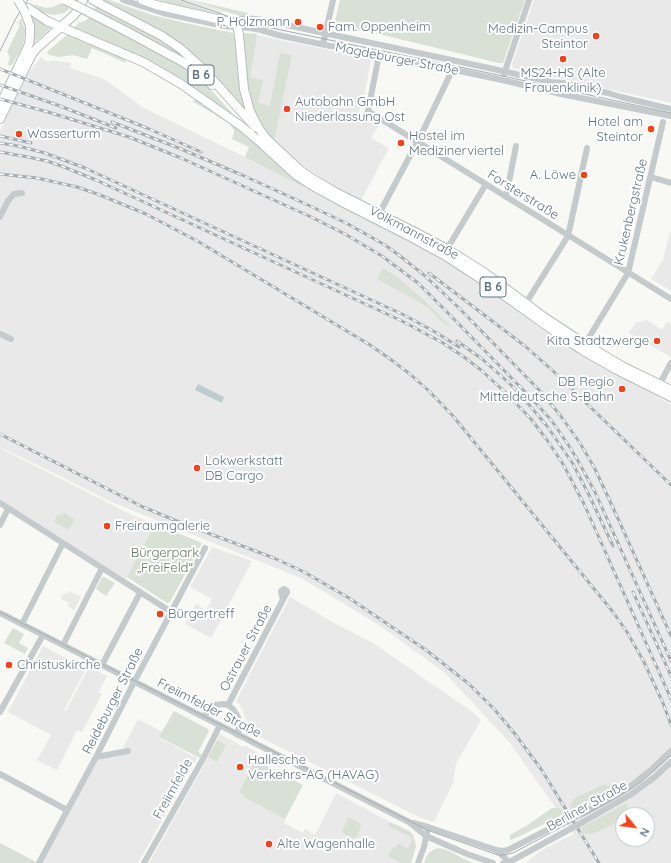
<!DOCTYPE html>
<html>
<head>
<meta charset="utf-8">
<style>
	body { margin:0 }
	#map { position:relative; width:671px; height:863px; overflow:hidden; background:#f8f8f4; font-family:Quicksand,sans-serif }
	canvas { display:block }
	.north { position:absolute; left:615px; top:807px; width:40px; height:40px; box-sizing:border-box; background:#fff; border:1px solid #bfc8cd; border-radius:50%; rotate:119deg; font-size:11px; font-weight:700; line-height:16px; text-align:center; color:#607582 }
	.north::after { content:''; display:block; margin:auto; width:14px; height:18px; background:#f44218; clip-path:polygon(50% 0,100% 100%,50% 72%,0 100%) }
</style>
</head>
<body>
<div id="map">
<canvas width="671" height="863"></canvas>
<div class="north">N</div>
</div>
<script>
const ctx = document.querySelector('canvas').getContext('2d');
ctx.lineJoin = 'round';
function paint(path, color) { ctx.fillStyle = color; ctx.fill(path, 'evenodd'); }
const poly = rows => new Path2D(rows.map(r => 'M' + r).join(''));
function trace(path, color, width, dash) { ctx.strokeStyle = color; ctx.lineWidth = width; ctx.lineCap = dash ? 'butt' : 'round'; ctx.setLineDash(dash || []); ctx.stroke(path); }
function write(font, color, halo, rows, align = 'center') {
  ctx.font = font + ' Quicksand,sans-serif'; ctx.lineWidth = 4; ctx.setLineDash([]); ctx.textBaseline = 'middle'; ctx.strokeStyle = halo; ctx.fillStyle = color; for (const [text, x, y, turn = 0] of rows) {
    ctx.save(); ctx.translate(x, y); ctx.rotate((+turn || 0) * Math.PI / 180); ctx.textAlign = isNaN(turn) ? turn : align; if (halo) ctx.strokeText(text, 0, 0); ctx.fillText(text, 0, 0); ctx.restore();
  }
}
const built = poly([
	[178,0,192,0,223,11,222,15],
	[534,0,671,0,671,103,513,68,512,64],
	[256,35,371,59,364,97,359,112,379,125,371,138,389,148,361,200,338,189,303,165,277,144,261,118,249,79],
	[41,57,46,61,58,61,71,63,70,68,104,79,144,108,245,157,259,161,312,192,379,225,459,268,556,339,671,404,671,863,527,863,531,858,546,848,574,834,510,743,445,673,379,625,301,578,111,502,64,478,0,447,0,131,28,74],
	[623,815,647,815,647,839,623,839],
	[671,228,671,291,651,279,663,260],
	[647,320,662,330,667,322,671,324,671,357,629,333,635,323],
	[0,448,132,515,155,524,126,579,0,503],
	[212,547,252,561,211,638,185,624,196,604,206,610,212,599,190,587],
	[69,591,81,597,74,610,67,606,69,603,61,599,64,593,67,594],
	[290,597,334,623,373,643,474,713,481,720,456,764,453,783,434,822,419,817,246,730,247,721,243,713,244,710,242,709,240,705,236,701],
	[43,646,86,669,64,710,66,711,89,667,107,676,99,692,102,694,82,732,77,730,57,770,37,760,51,735,8,712],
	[138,719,162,732,159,738,197,758,138,863,39,863,96,757,121,752],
	[220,734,243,747,245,746,258,753,239,792,244,795,243,797,285,819,284,823,303,833,305,829,315,835,336,793,390,822,409,831,413,835,416,846,411,863,149,863,203,767]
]);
const green = poly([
	[102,0,109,0,152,15,185,23,233,33,236,44,238,76,245,108,244,108,223,85,194,54,168,35,134,18,135,17],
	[158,0,178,0,226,17,225,18,180,7],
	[192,0,248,13,248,15,239,16],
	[340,0,525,0,503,63,498,63,458,53,374,33,334,25],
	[61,3,70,9,64,13,54,15,45,13,39,10,33,4,46,8,53,7],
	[96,6,131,23,177,49,218,90,129,28,94,10],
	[32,16,51,28,34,43,32,43,34,35,33,26,30,17],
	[90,17,164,54,185,68,194,75,214,93,232,113,231,113,172,75,72,29,79,23,85,21],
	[21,18,25,30,24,40,23,46,12,65,9,66,8,64,10,57,7,52,20,25,18,24],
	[244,33,257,34,250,77,263,80,258,103,270,106,280,53,292,55,274,141,268,134,254,110,248,93,243,36],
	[68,34,125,58,126,63,92,48,87,59,73,55,58,57,49,55,47,53,48,51],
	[201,99,234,124,303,182,304,187,245,157,249,147,232,139,234,133,234,130,229,123,192,101],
	[383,268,398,278,423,299,453,329,440,320,429,308,403,293,377,279],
	[65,513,75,520,68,530,54,522,57,515],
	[155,524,202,543,170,602,167,603,127,577],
	[102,577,104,577,115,583,106,596,96,589],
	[13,628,24,634,19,643,28,648,25,654,4,643],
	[174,711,208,729,209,731,198,752,202,754,200,758,159,737],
	[217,740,226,745,217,762,208,757],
	[255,760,303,785,285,819,243,797,244,795,239,792],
	[605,785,610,786,617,790,599,800,580,810,572,812,570,810,571,804,575,798,600,786],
	[627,803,628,811,627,815,623,815,623,819,622,820,593,834,587,834,584,833,581,828,612,811],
	[552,808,559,808,566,813,518,837,510,840,510,835,526,826],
	[348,818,350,818,361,824,361,827,356,837,352,838,343,833,342,831],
	[390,822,409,831,413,835,416,846,411,863,401,863,388,856,393,847,395,848,398,843,408,849,413,838,388,826],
	[0,843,38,863,0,863],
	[438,848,443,849,449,851,462,858,473,863,424,863,426,857,430,852,435,849]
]);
const water = poly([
	[198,384,224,397,222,403,195,390]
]);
const minor = poly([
	[123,0,163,13,224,26,251,28,261,30,278,35,311,42,330,46,346,47,379,54,502,80,519,84,561,94,671,116],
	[230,22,246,18,263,20,489,68,551,82,563,83,608,93,621,97,671,109],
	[323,44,333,0],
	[378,60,368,111,671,299],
	[504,74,529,0],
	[651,177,671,183],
	[506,197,516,146],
	[379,214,421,135,449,77,452,69],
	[0,217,8,201,14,194,22,193],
	[447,249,486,184],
	[526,303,568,236,587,148],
	[0,334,11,339],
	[585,344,628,273,663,122],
	[659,385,671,363],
	[0,503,173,613],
	[0,525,8,509],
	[0,613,409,822,426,836,435,840,467,854,493,863],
	[22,624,63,543],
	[63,645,102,568],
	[102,665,140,593],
	[228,705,287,592,287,591,284,589,281,591,283,600],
	[0,712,43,635],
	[204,717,209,709,215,705,223,704,228,705,233,709,238,717,239,725,238,735],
	[96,757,128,751],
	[0,774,67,810],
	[580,815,610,799,627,789,652,769,671,751],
	[583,822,630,795,656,776,671,762],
	[413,823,428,827,496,850,503,851,508,850,567,820],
	[496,850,505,858,508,863],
	[39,863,96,757,130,690,205,548],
	[144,863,203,759,220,725],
	[418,863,424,847,427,832],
	[503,863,513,860,572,828]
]);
const major = poly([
	[93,0,162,36,181,49,204,70,255,127],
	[142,0,156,5,230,22,237,25,239,35,244,89,250,111,258,127,264,136,274,146,300,170,313,179,335,192,415,232,447,249,485,273,544,317,585,344,622,366,671,390],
	[28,8,47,21,143,62,181,84,241,126,260,142,296,175,311,185,346,204,411,237,444,255,481,279,561,336,582,350,617,370,671,397],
	[124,30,183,62,195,70,212,85],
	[0,105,25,53,29,44,30,35,30,26,25,12],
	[0,119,32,54,37,48,73,16,79,9,83,0]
]);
const tram = poly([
	[181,0,233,18,262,26,503,76,671,113],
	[0,51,15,20,21,10,28,0],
	[0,612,427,830,498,855,504,855,513,853,616,798,642,781,671,755]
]);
const rail = poly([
	[0,69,147,128,201,152],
	[0,85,60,106,116,128],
	[0,99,48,112,129,137,181,158,309,216,345,234,382,256,418,283,449,314,534,401,552,421,569,446,577,459,595,492,671,661],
	[112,122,181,149,242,175,308,205,348,224,385,245,400,256,424,275,458,307,541,392,560,415,580,443,595,469,615,512,671,636],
	[0,136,31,143],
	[0,143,18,146,45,153,85,168,404,315,437,333,459,347],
	[0,152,28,157,47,161,64,167,96,180,400,320,443,343,464,357,481,370,506,393,531,419,547,440,563,464,584,504,671,699],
	[0,174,37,178,77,187,100,195,146,214,199,242,370,345,390,359,410,374,429,391,453,416,613,612,627,632,644,662,663,703,671,725],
	[429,273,525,346,552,370,671,485],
	[457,341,482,359,508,382,519,393,547,426,573,464,590,497,613,546],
	[0,434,143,507,184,524,274,558,304,572,349,598,426,650,469,684,495,710,515,734,541,769,599,863],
	[633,592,671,676]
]);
const minorBridge = poly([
	[567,820,580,815],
	[572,828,583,822]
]);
const majorBridge = poly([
	[18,0,25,12],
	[65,0,124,30]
]);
const markers = [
	[298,22,4,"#f44218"],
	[320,27,4,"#f44218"],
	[596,36,4,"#f44218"],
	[563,59,4,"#f44218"],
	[287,109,4,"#f44218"],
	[651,129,4,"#f44218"],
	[19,134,4,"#f44218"],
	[401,143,4,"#f44218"],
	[584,175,4,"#f44218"],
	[657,341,4,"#f44218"],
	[622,389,4,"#f44218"],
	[197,468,4,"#f44218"],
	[107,526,4,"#f44218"],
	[160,614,4,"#f44218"],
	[9,665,4,"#f44218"],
	[240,767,4,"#f44218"],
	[269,844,4,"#f44218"]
];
const shields = [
	[201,75,26],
	[493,287,26]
];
const shieldNames = [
	["B 6",201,75],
	["B 6",493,287]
];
const poiNames = [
	["P. Holzmann",290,22,"right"],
	["Fam. Oppenheim",328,27],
	["Medizin-Campus",588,29,"right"],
	["Steintor",588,44,"right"],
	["MS24-HS (Alte",563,73,"center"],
	["Frauenklinik)",563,88,"center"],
	["Autobahn GmbH",295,102],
	["Niederlassung Ost",295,117],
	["Hotel am",643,122,"right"],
	["Steintor",643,137,"right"],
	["Wasserturm",27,134],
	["Hostel im",409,136],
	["Medizinerviertel",409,151],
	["A. Löwe",576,175,"right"],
	["Kita Stadtzwerge",649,341,"right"],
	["DB Regio",614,382,"right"],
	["Mitteldeutsche S-Bahn",614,397,"right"],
	["Lokwerkstatt",205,461],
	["DB Cargo",205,476],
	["Freiraumgalerie",115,526],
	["Bürgertreff",168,614],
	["Christuskirche",17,665],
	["Hallesche",248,760],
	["Verkehrs-AG (HAVAG)",248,775],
	["Alte Wagenhalle",277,844]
];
const streetNames = [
	["Magdeburger Straße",397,59,11],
	["Forsterstraße",523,195,32],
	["Krukenbergstraße",631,212,-77],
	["Volkmannstraße",414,233,28],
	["Ostrauer Straße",246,648,-62],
	["Reideburger Straße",113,701,-63],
	["Freiimfelder Straße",209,708,27],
	["Freiimfelde",173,789,-61],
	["Berliner Straße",587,806,-29]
];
const parkNames = [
	["Bürgerpark",165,553],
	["„FreiFeld“",165,568]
];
paint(built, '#e8e9e8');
paint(green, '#d9e0d5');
paint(water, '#becbcf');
trace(major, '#b8bdc0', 10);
trace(minor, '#c5cacd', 6);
trace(major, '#fff', 8);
trace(tram, '#a5adb2', 1);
trace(rail, '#a5adb2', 3);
trace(rail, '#fff', 1.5, [4.5]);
trace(majorBridge, '#b8bdc0', 10, []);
trace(minorBridge, '#c5cacd', 6);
trace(majorBridge, '#fff', 8);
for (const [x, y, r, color] of markers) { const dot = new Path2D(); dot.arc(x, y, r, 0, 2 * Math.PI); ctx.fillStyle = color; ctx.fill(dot); trace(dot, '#fff', 1.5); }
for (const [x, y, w] of shields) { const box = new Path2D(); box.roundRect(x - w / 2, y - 10, w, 20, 3); ctx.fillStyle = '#fff'; ctx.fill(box); trace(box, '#607582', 1); }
write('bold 12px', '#607582', null, shieldNames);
write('13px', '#607582', '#fff', poiNames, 'left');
write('13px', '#607582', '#fff', streetNames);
write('13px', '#667a5f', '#fff', parkNames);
</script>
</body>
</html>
